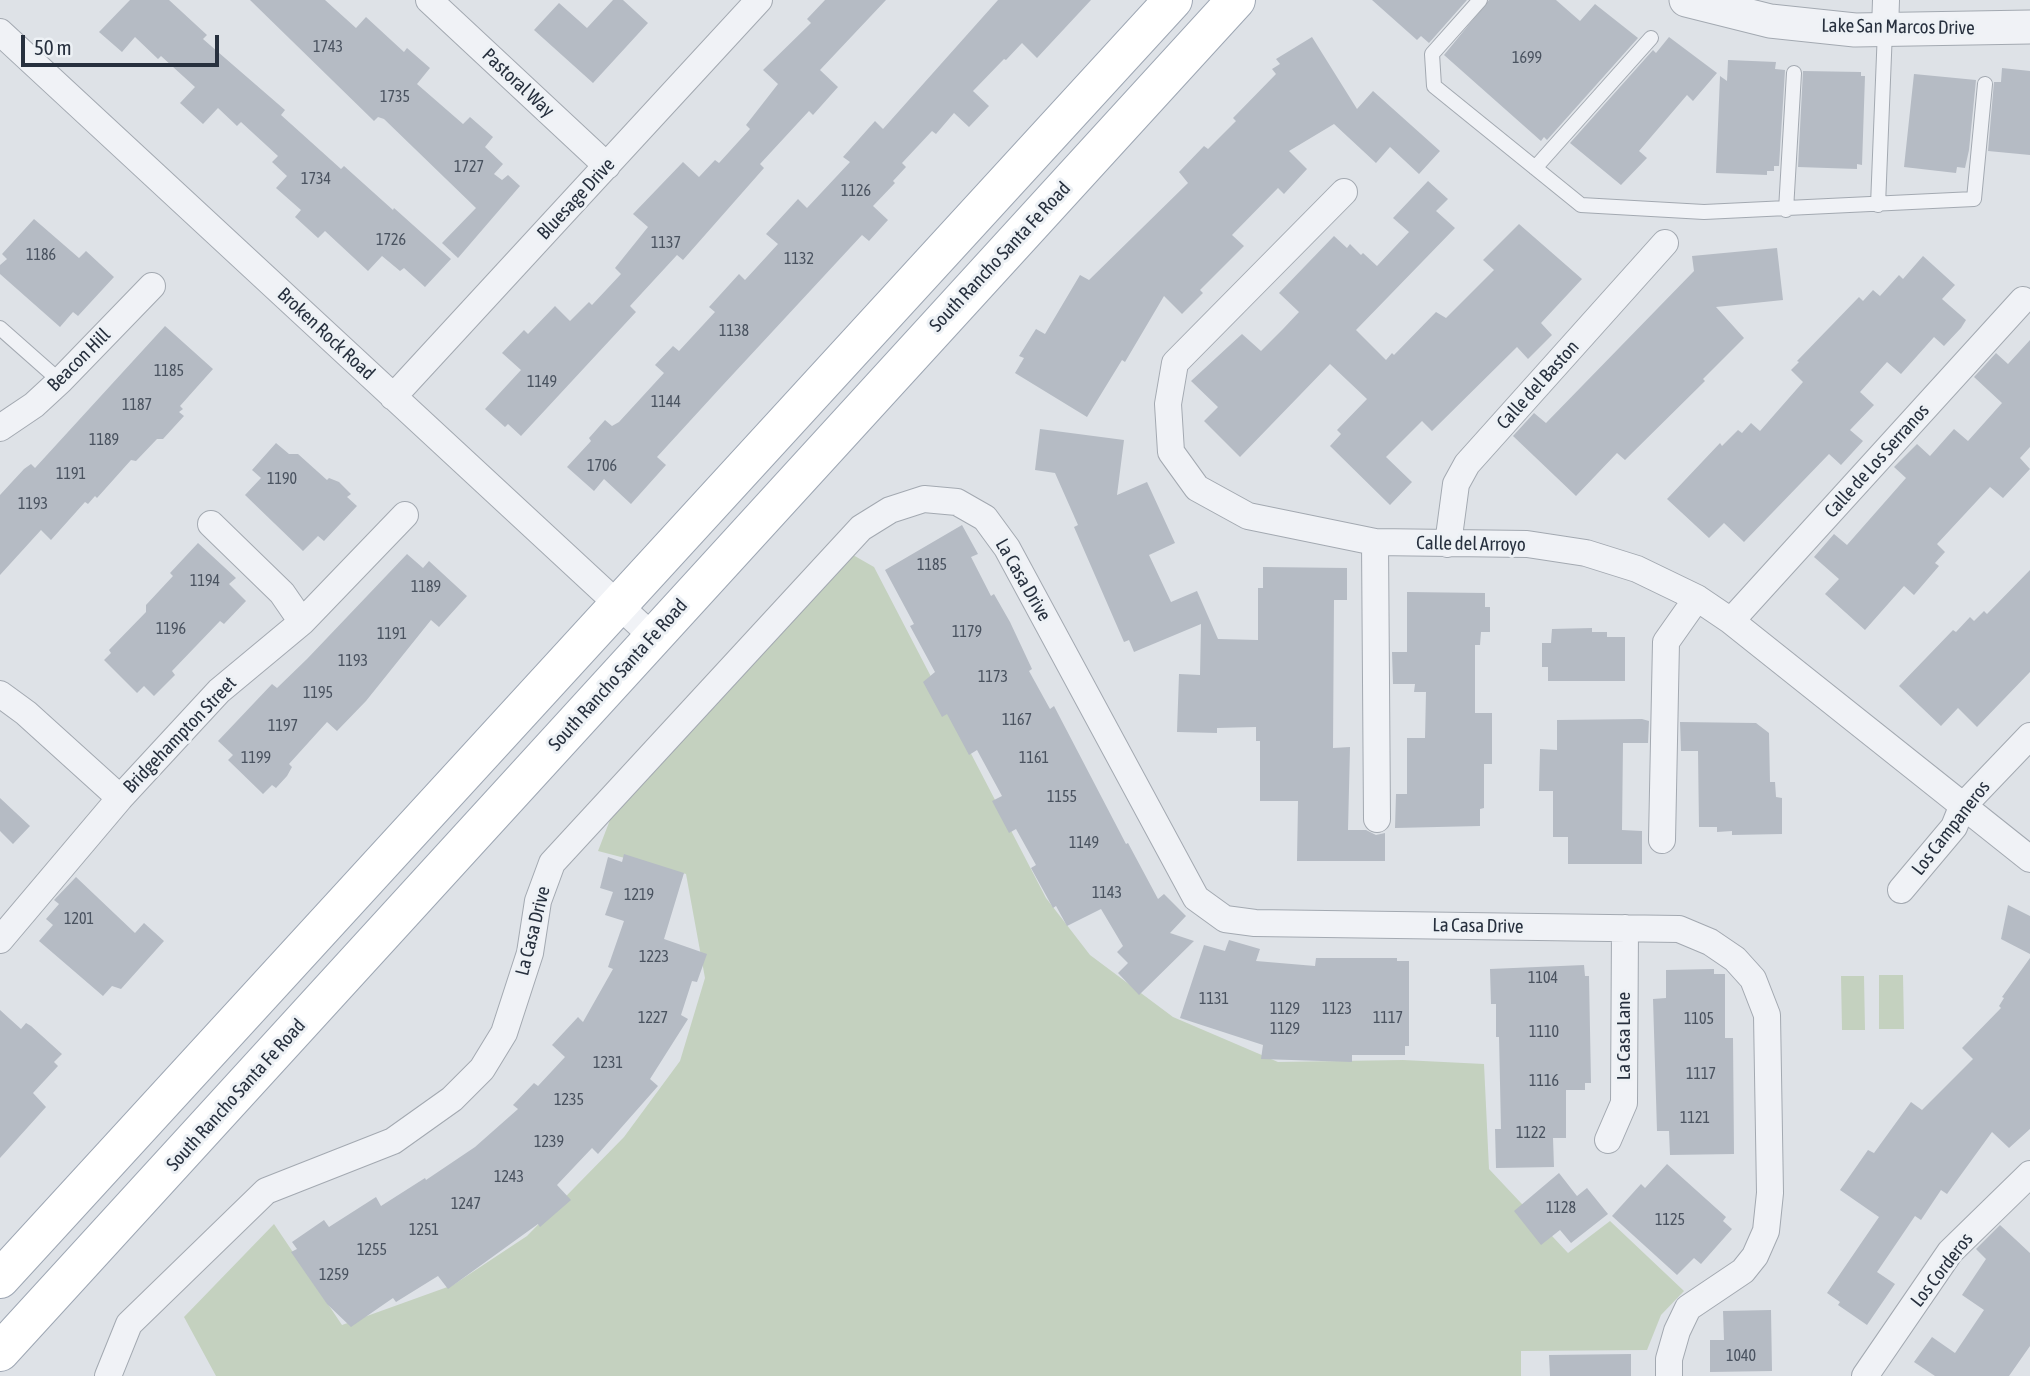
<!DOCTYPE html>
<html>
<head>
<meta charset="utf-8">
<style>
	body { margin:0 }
	#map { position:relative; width:2030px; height:1376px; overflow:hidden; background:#dee2e7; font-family:"Asap Condensed",sans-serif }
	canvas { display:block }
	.scale { position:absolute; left:21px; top:35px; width:198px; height:32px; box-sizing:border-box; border:4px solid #27303e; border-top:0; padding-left:9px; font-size:21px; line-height:24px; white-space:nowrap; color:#27303e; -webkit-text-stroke:5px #edf1f5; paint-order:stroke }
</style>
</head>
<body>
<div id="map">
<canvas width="2030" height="1376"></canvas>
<div class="scale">50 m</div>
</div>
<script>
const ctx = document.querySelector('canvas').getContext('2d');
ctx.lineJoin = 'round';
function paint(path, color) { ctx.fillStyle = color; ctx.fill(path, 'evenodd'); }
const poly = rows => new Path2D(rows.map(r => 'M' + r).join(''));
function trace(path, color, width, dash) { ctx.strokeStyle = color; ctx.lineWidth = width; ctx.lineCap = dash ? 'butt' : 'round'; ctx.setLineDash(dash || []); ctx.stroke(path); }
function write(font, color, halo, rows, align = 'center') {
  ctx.font = font + ' "Asap Condensed",sans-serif'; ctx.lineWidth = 6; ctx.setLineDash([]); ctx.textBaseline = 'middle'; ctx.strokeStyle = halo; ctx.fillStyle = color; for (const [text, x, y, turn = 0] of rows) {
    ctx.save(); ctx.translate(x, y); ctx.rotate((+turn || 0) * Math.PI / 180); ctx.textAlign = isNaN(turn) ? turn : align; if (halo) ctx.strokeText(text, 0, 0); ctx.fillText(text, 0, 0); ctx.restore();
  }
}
const green = poly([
	[853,555,874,567,1046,898,1090,955,1173,1017,1278,1062,1403,1060,1484,1064,1489,1169,1568,1253,1610,1221,1684,1291,1661,1315,1647,1350,1521,1351,1521,1376,216,1376,184,1317,274,1224,342,1325,453,1285,527,1236,624,1137,680,1061,705,978,686,874,598,851,615,807],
	[1879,975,1903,975,1904,1029,1879,1029],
	[1841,976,1864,976,1865,1030,1842,1030]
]);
const building = poly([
	[130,0,169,0,207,35,203,39,285,110,281,115,341,169,344,166,393,210,394,208,451,259,425,287,404,268,400,271,382,256,368,271,325,231,318,238,295,217,301,210,276,188,287,176,272,162,278,156,241,122,237,126,218,108,203,124,180,103,195,87,161,56,158,59,135,37,122,52,99,32],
	[250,0,325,0,356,28,366,17,404,52,407,48,430,68,417,84,463,124,470,117,493,137,485,147,503,164,494,174,502,180,508,175,520,186,458,258,442,243,476,208,384,119,378,117,374,121],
	[613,0,623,0,648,23,593,83,534,30,559,3,587,28],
	[825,0,886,0,820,70,838,87,813,115,809,111,760,164,764,168,683,260,677,255,630,306,636,312,521,436,508,424,505,427,485,409,521,370,502,353,524,330,528,334,555,306,570,321,589,302,592,305,621,274,615,268,648,227,633,214,683,162,699,177,715,160,719,163,750,129,746,125,778,84,763,70,811,23,807,19],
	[998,0,1091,0,1037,58,1022,43,1006,60,1004,59,973,91,989,106,969,127,954,113,936,134,932,131,902,163,906,167,893,181,895,183,873,206,888,220,869,241,862,235,722,386,657,457,666,465,631,504,604,479,594,491,567,467,591,441,589,438,605,420,612,426,619,422,664,373,655,365,673,346,679,351,715,312,709,307,739,274,745,280,778,244,766,234,798,199,807,208,850,162,843,157,875,121,883,129],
	[1372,0,1467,0,1429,43,1421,36,1417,40],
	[1489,0,1556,0,1580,21,1595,4,1638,38,1547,140,1544,137,1541,141,1444,55],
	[1312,37,1357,109,1373,91,1440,151,1419,174,1390,147,1376,163,1334,124,1289,151,1307,169,1284,194,1278,188,1232,235,1244,246,1200,290,1203,293,1182,314,1164,296,1125,362,1122,360,1087,417,1015,373,1024,358,1019,356,1036,329,1045,334,1080,275,1089,280,1188,183,1179,172,1204,146,1208,149,1236,121,1233,118,1276,74,1272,69,1280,64,1276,59],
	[1669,37,1717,73,1693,101,1687,95,1639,151,1647,158,1621,185,1570,143,1653,50,1656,53],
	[1728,60,1776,62,1775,69,1785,70,1779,166,1774,166,1774,171,1767,171,1767,175,1716,173,1720,76,1727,81],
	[2002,68,2030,71,2030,155,1988,151,1994,82,2001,82],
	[1803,71,1861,72,1861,76,1865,76,1862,165,1857,164,1857,169,1798,167],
	[1914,74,1976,80,1969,150,1965,168,1957,167,1956,173,1904,167],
	[1428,181,1448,199,1436,211,1455,228,1356,330,1386,360,1392,353,1394,355,1436,312,1446,318,1494,270,1483,260,1519,224,1582,279,1541,323,1552,335,1528,359,1517,347,1432,431,1422,421,1386,457,1412,482,1390,505,1330,446,1341,434,1337,430,1367,399,1330,364,1240,457,1204,421,1218,407,1191,381,1242,334,1261,351,1283,329,1299,312,1279,293,1334,236,1347,248,1350,244,1361,255,1363,253,1377,266,1409,232,1393,218],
	[34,219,79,258,86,251,114,277,78,316,73,312,60,327,0,274,0,265,7,259,2,254],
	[1777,248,1783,300,1716,307,1744,338,1703,379,1705,381,1625,460,1617,453,1576,496,1513,436,1534,413,1546,423,1694,271,1692,256],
	[1923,256,1955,285,1942,299,1966,320,1961,328,1944,346,1934,337,1901,374,1887,362,1860,392,1874,405,1850,430,1863,441,1841,465,1829,454,1744,542,1724,523,1709,538,1667,499,1720,443,1722,446,1738,430,1742,433,1751,423,1760,431,1803,382,1791,370,1799,362,1797,361,1859,297,1863,301,1873,290,1880,296,1899,275,1903,279],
	[165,326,213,369,180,406,183,409,179,412,184,416,163,439,157,439,136,461,131,460,97,498,95,496,88,504,85,502,51,540,41,530,0,575,0,495,24,469,31,464,35,468],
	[2030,340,2030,447,2020,458,2030,469,2003,498,1990,487,1937,544,1945,552,1935,563,1939,566,1914,595,1904,586,1865,630,1825,594,1839,579,1814,557,1834,534,1847,545,1906,478,1894,467,1917,444,1930,456,1954,429,1968,441,2002,403,1974,377,1996,353,2008,364],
	[1040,429,1124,440,1117,495,1147,482,1175,543,1149,555,1171,602,1197,591,1218,639,1258,640,1258,588,1263,588,1263,567,1347,568,1347,600,1334,600,1333,748,1350,747,1348,830,1366,830,1376,835,1385,833,1385,861,1297,861,1298,801,1260,801,1260,741,1256,741,1256,727,1217,728,1217,733,1177,732,1179,674,1200,675,1201,624,1134,652,1129,640,1124,642,1074,527,1078,525,1055,473,1035,470],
	[276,443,289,454,298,454,327,480,329,478,339,482,351,494,347,497,357,506,324,541,318,536,303,551,245,495,261,478,252,470],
	[962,525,978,554,971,557,991,596,994,594,1010,622,1032,669,1029,671,1050,709,1054,706,1126,844,1128,843,1158,899,1164,894,1186,916,1170,933,1194,941,1139,995,1118,973,1128,963,1117,952,1123,946,1101,909,1067,926,1056,906,1053,908,1031,868,1036,865,1016,829,1009,833,992,801,1002,796,977,750,969,755,947,714,942,717,923,682,935,672,910,626,914,624,885,570],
	[198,543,236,578,229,584,246,601,224,624,220,621,172,671,175,675,154,696,144,686,137,693,104,660,111,653,109,650,146,612,146,605,173,576,170,573],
	[407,554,423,568,429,561,467,596,439,627,431,620,366,701,337,731,327,722,289,764,292,767,287,776,276,788,272,785,263,794,228,760,233,755,218,741,272,684,277,688,307,659],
	[2030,570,2030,672,1977,727,1958,708,1941,726,1899,686,1953,630,1956,632,1970,617,1974,621,1984,611,1987,614],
	[1407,592,1485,593,1485,607,1490,607,1490,632,1481,632,1480,645,1475,645,1475,713,1492,713,1492,764,1484,764,1484,808,1480,809,1480,826,1395,828,1396,794,1407,794,1407,738,1425,738,1426,692,1414,692,1415,684,1393,684,1392,652,1407,652],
	[1592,628,1592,632,1607,632,1607,637,1625,637,1625,681,1548,681,1548,667,1542,667,1542,643,1551,643,1552,629],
	[1642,719,1649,721,1648,743,1623,743,1622,830,1642,831,1642,864,1568,864,1568,837,1553,837,1553,791,1539,791,1540,749,1557,750,1557,720],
	[1680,722,1756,723,1769,733,1770,782,1775,782,1776,797,1782,798,1782,834,1732,835,1732,831,1717,832,1717,827,1699,827,1698,751,1681,751],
	[0,798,30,826,13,844,0,831],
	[624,854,684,873,664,939,707,954,697,982,692,981,681,1015,688,1019,650,1079,658,1086,598,1154,592,1148,557,1185,571,1200,540,1227,538,1224,448,1289,438,1276,396,1302,393,1298,351,1327,327,1304,291,1252,297,1249,292,1242,324,1220,329,1227,376,1197,381,1206,425,1178,426,1180,475,1147,518,1109,513,1105,534,1083,538,1086,565,1057,552,1045,578,1017,583,1022,613,969,608,967,624,921,605,915,613,892,600,888,608,857,622,862],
	[76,877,135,933,144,923,164,941,121,989,112,986,103,996,39,941,53,925,46,919,59,904,54,900],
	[2008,905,2030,916,2030,954,2001,939],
	[1229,940,1260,949,1256,961,1315,966,1316,958,1397,958,1397,961,1409,961,1409,1046,1405,1046,1405,1055,1352,1055,1352,1062,1261,1059,1263,1045,1180,1018,1204,945,1225,951],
	[2030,958,2030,1129,2009,1148,1992,1132,1947,1194,1941,1190,1921,1220,1915,1216,1877,1272,1895,1284,1867,1325,1838,1305,1840,1302,1827,1293,1879,1217,1840,1190,1868,1150,1874,1153,1911,1102,1922,1110,1973,1059,1962,1048,2001,1008,1999,1006,2004,998,2002,997],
	[1584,965,1585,976,1589,976,1591,1083,1585,1083,1585,1090,1566,1090,1566,1138,1553,1138,1554,1167,1496,1168,1495,1129,1501,1129,1499,1037,1496,1037,1496,1004,1491,1004,1490,969],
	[1714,969,1714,974,1725,974,1725,1038,1733,1038,1734,1154,1670,1155,1669,1131,1657,1131,1653,999,1666,998,1666,970],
	[0,1010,21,1029,26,1023,31,1026,62,1054,54,1062,58,1066,33,1093,46,1107,0,1158],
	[1667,1164,1726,1217,1723,1221,1732,1229,1701,1264,1694,1258,1677,1275,1612,1216,1641,1184,1645,1188],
	[1559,1173,1577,1196,1587,1188,1608,1214,1571,1243,1560,1230,1541,1245,1514,1211],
	[2000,1225,2030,1253,2030,1346,2009,1376,1935,1376,1914,1362,1932,1337,1955,1353,1984,1310,1962,1295,1986,1259,1976,1249],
	[1771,1310,1772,1371,1710,1372,1710,1340,1724,1340,1723,1311],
	[1631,1354,1631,1376,1550,1376,1549,1355]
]);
const service = poly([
	[1480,0,1432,54,1434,86,1581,205,1704,212,1974,199,1985,84],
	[1535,168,1651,38],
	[1878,205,1885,30],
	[1786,210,1794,73],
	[0,328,60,381]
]);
const minor = poly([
	[429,0,607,166],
	[1885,30,1886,0],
	[0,32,652,636],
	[1344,192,1175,363,1168,404,1171,452,1197,488,1248,516,1375,542,1527,544,1586,553,1637,569,1697,598,1731,621,2030,859],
	[393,397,759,0],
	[0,428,34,405,60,381,152,286],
	[211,524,282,593,302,622],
	[1375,542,1377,819],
	[1448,544,1456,484,1467,464,1665,243],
	[1731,621,2023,300],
	[0,694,26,713,120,798],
	[1662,840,1666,642,1697,598],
	[1901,890,1954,827,1962,807,2030,736],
	[0,940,120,798,219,691,302,622,405,515],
	[1608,1140,1624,1103,1625,928],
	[108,1376,129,1324,266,1191,393,1141,452,1099,482,1069,504,1033,530,953,538,901,552,863,861,528,890,510,924,499,957,502,985,518,1007,548,1196,898,1225,919,1255,923,1679,929,1710,942,1735,959,1753,979,1767,1015,1770,1193,1766,1231,1755,1256,1743,1271,1688,1308,1677,1331,1669,1359,1669,1376],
	[1865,1376,1950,1252,2030,1174]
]);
const tertiary = poly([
	[1686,0,1770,21,1855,30,2030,27]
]);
const primary = poly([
	[0,1279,1173,0],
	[0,1352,1236,0]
]);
const numberNames = [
	["1743",328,47],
	["1699",1527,58],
	["1735",395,97],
	["1727",469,167],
	["1734",316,179],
	["1126",856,191],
	["1726",391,240],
	["1137",666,243],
	["1186",41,255],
	["1132",799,259],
	["1138",734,331],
	["1185",169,371],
	["1149",542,382],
	["1144",666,402],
	["1187",137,405],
	["1189",104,440],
	["1706",602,466],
	["1191",71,474],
	["1190",282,479],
	["1193",33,504],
	["1185",932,565],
	["1194",205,581],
	["1189",426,587],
	["1196",171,629],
	["1179",967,632],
	["1191",392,634],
	["1193",353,661],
	["1173",993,677],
	["1195",318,693],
	["1167",1017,720],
	["1197",283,726],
	["1199",256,758],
	["1161",1034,758],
	["1155",1062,797],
	["1149",1084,843],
	["1143",1107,893],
	["1219",639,895],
	["1201",79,919],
	["1223",654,957],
	["1104",1543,978],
	["1131",1214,999],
	["1129",1285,1009],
	["1123",1337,1009],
	["1227",653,1018],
	["1117",1388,1018],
	["1105",1699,1019],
	["1129",1285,1029],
	["1110",1544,1032],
	["1231",608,1063],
	["1117",1701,1074],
	["1116",1544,1081],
	["1235",569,1100],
	["1121",1695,1118],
	["1122",1531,1133],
	["1239",549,1142],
	["1243",509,1177],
	["1247",466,1204],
	["1128",1561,1208],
	["1125",1670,1220],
	["1251",424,1230],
	["1255",372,1250],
	["1259",334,1275],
	["1040",1741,1356]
];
const streetNames = [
	["Lake San Marcos Drive",1898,27,1],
	["Pastoral Way",518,83,43],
	["Bluesage Drive",576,199,-47],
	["South Rancho Santa Fe Road",1000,257,-47],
	["Broken Rock Road",326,334,43],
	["Beacon Hill",79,360,-45],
	["Calle del Baston",1538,385,-48],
	["Calle de Los Serranos",1877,461,-48],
	["Calle del Arroyo",1471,544,1],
	["La Casa Drive",1023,580,60],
	["South Rancho Santa Fe Road",618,675,-48],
	["Bridgehampton Street",180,735,-46],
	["Los Campaneros",1951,828,-52],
	["La Casa Drive",1478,926,1],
	["La Casa Drive",533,931,-76],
	["La Casa Lane",1624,1036,-90],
	["South Rancho Santa Fe Road",236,1095,-48],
	["Los Corderos",1942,1270,-52]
];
paint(green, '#c4d1bf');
paint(building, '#b5bbc4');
trace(service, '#a3a9b1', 16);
trace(minor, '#a3a9b1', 28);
trace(tertiary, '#a3a9b1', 35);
trace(primary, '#9da6b3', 40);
trace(service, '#f0f2f6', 14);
trace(minor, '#f0f2f6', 26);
trace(tertiary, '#f0f2f6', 33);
trace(primary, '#fff', 38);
write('16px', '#4a5360', null, numberNames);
write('19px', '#27303e', '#edf1f5', streetNames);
</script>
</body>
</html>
